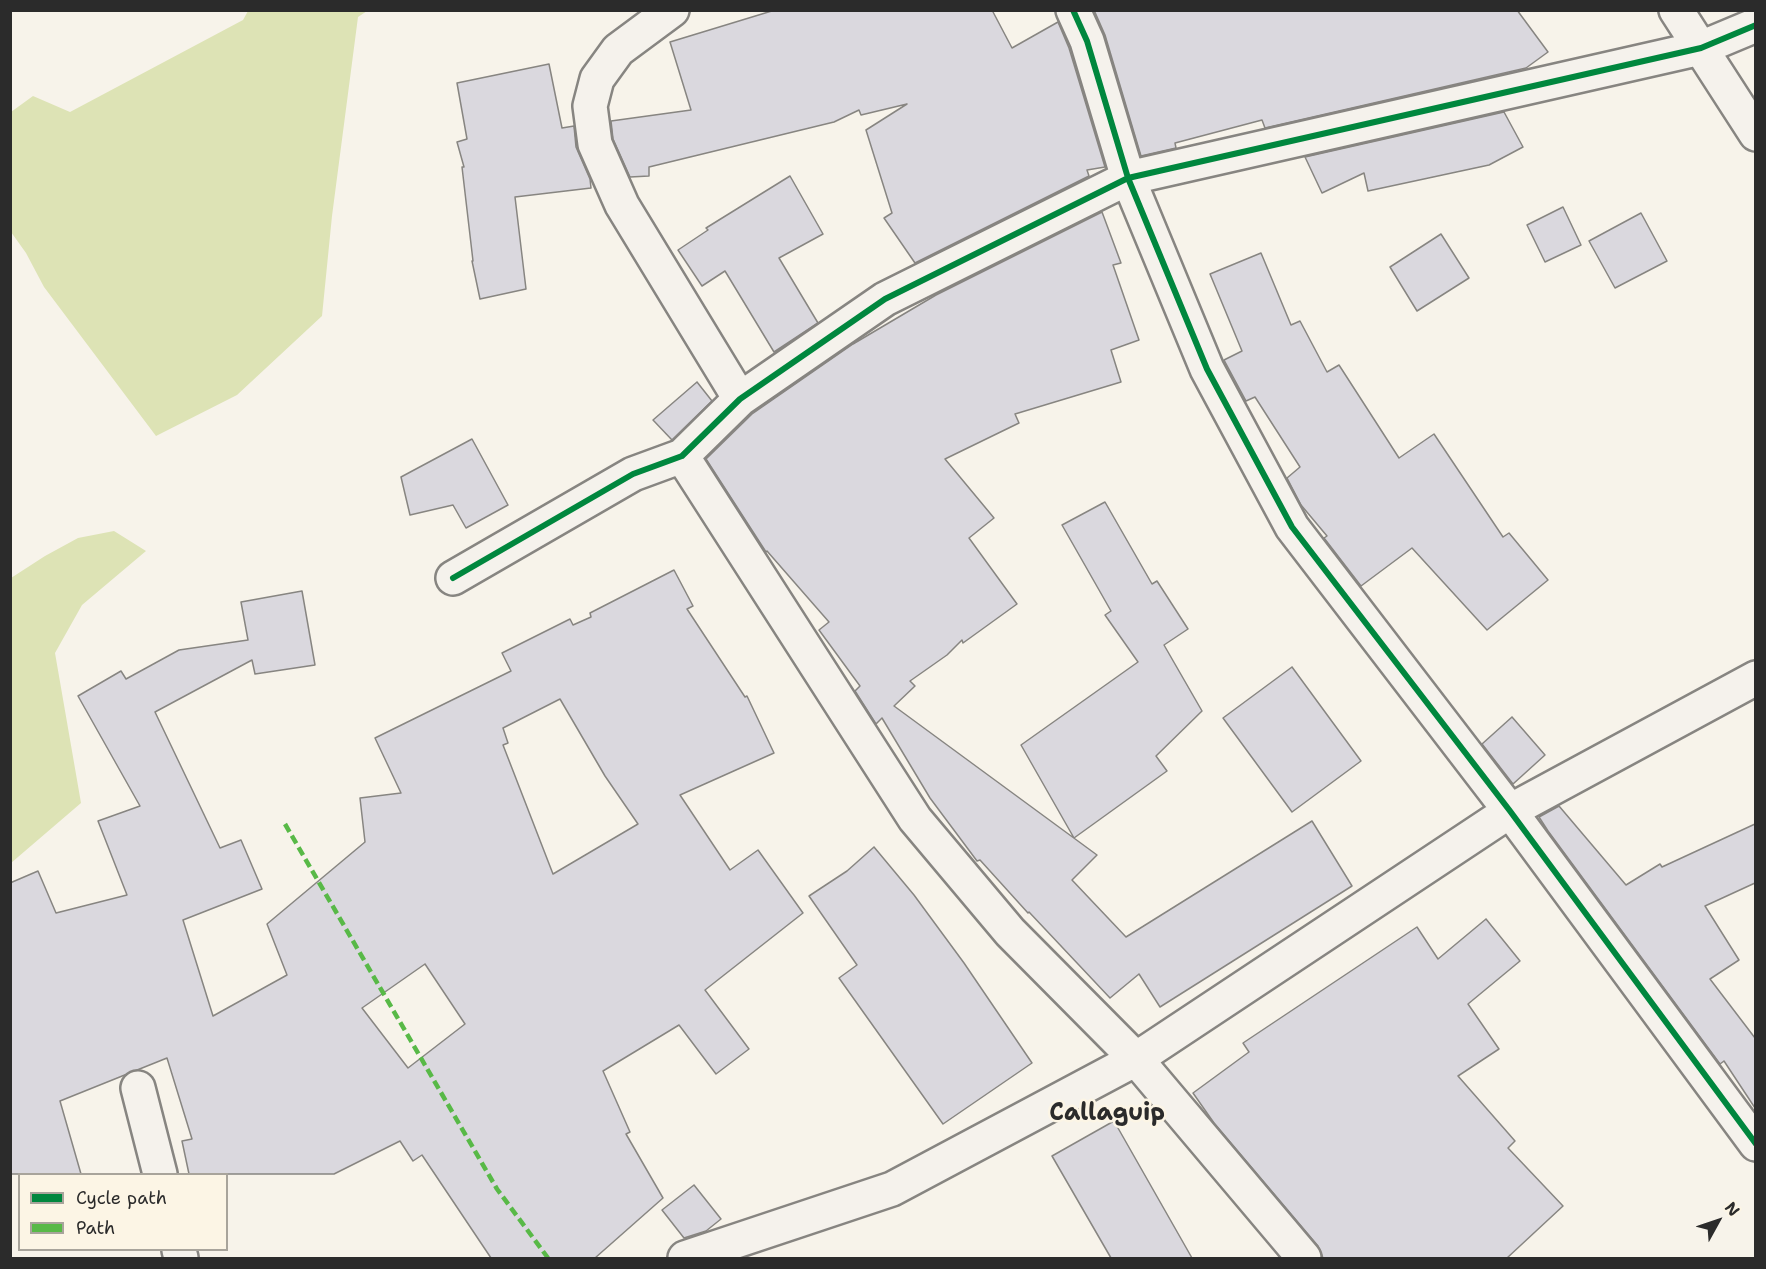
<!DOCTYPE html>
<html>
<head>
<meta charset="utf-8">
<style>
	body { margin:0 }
	#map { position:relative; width:1766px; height:1269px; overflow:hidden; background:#f7f3ea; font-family:"Shantell Sans",sans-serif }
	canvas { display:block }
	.frame { position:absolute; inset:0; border:12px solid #2b2b2b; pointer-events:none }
	.legend { position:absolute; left:18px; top:1173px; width:210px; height:78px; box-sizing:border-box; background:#fcf5e5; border:2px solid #a8a49b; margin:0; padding:8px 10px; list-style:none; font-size:18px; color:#2b2b2b }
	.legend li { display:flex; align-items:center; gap:12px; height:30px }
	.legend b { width:30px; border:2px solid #a8a49b }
	.north { position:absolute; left:1688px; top:1191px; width:60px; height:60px; -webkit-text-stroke:4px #fcf5e5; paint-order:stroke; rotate:50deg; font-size:16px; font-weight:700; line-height:24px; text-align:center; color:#2b2b2b }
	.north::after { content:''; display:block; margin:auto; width:21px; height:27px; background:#2b2b2b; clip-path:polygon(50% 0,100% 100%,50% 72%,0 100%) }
</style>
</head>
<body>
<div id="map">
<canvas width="1766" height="1269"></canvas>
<div class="frame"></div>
<ul class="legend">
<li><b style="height:8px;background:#00873e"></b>Cycle path</li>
<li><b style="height:8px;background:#58b947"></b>Path</li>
</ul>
<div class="north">N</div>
</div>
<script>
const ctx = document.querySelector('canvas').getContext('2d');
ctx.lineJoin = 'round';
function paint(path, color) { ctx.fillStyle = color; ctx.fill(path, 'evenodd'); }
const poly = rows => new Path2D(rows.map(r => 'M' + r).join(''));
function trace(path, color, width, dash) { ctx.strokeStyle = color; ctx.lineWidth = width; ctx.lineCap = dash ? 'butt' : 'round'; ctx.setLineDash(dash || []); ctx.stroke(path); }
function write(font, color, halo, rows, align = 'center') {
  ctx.font = font + ' "Shantell Sans",sans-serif'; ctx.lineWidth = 5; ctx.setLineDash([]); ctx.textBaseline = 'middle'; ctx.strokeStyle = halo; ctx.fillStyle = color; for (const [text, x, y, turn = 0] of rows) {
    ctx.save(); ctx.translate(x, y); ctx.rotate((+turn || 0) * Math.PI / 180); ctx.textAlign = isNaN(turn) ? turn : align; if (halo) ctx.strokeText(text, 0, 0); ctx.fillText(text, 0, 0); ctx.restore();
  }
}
const green = poly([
	[248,11,367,11,358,17,332,216,322,316,237,395,156,436,44,287,26,253,11,232,11,112,33,96,70,112,243,20],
	[114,531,146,551,82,605,55,653,81,803,11,863,11,578,45,556,78,538]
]);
const building = poly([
	[775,10,992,10,1012,48,1058,22,1069,48,1105,167,1087,170,1089,176,915,263,884,218,892,213,866,130,907,104,861,115,859,110,834,122,649,167,649,176,630,177,613,139,611,121,691,110,670,42,775,10],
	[1094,10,1517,10,1548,52,1526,68,1265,128,1262,120,1175,143,1176,148,1141,156,1105,35,1094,10],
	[549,64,562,128,574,126,576,147,590,179,591,188,515,197,526,289,480,299,472,261,473,261,462,167,464,167,457,142,467,139,457,83,549,64],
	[1504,112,1523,147,1489,165,1368,191,1364,173,1322,193,1305,157,1504,112],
	[790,176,823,234,779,258,818,323,774,352,725,271,702,286,678,250,708,230,706,228,790,176],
	[1563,207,1581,245,1545,262,1527,225,1563,207],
	[1102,212,1121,263,1113,265,1139,340,1111,350,1121,382,1015,414,1019,423,945,459,994,518,969,538,1017,604,963,643,962,640,947,655,910,681,915,686,894,706,1097,855,1072,880,1126,937,1312,821,1352,886,1160,1007,1139,974,1110,998,1029,912,1028,913,980,860,977,861,930,798,882,718,876,724,855,691,860,686,819,630,829,622,767,551,766,552,706,459,752,414,853,344,936,295,1102,212],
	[1641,213,1667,261,1615,288,1589,241,1641,213],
	[1441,234,1469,278,1417,311,1390,267,1441,234],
	[1261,253,1291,325,1300,321,1327,372,1339,365,1399,458,1434,434,1503,537,1509,533,1548,580,1487,630,1412,548,1361,586,1324,538,1327,536,1301,505,1287,478,1300,467,1255,397,1246,401,1224,360,1242,351,1210,274,1261,253],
	[697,382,712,401,672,440,653,420,697,382],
	[472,439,508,505,466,528,453,505,410,515,401,477,472,439],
	[1105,502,1152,584,1157,581,1188,629,1164,645,1202,711,1156,756,1167,771,1074,838,1021,745,1138,662,1105,615,1111,611,1062,525,1105,502],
	[674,570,693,606,687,609,745,697,747,696,774,753,680,795,730,870,758,850,803,913,705,990,749,1049,716,1074,679,1025,603,1071,630,1132,626,1134,663,1198,595,1258,491,1258,422,1155,413,1161,400,1141,334,1174,189,1174,182,1141,192,1139,167,1058,60,1101,81,1174,10,1174,10,883,38,871,56,913,127,895,98,821,140,806,78,696,121,671,126,679,179,650,248,640,241,602,302,591,315,665,255,674,252,660,155,712,220,848,241,840,262,889,183,920,213,1016,287,975,267,924,365,842,360,798,401,793,375,738,511,671,502,653,570,619,573,625,591,617,590,613,674,570],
	[560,699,605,776,638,824,553,874,503,745,508,743,503,728,560,699],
	[425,964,465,1024,408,1068,362,1008,425,964],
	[1292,667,1361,761,1292,812,1223,718,1292,667],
	[1512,717,1545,755,1513,784,1482,744,1512,717],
	[1559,806,1626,885,1660,864,1662,867,1755,824,1755,883,1705,906,1739,960,1710,979,1755,1038,1755,1108,1724,1061,1720,1064,1548,831,1539,817,1559,806],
	[874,847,914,895,964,963,1032,1063,943,1124,839,978,857,965,809,896,847,871,874,847],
	[1486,919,1520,961,1468,1004,1499,1049,1458,1076,1515,1141,1508,1148,1563,1206,1507,1258,1323,1258,1318,1246,1214,1123,1193,1093,1249,1052,1243,1043,1417,927,1438,959,1486,919],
	[1114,1121,1192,1258,1111,1258,1052,1156,1114,1121],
	[694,1185,721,1219,706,1231,684,1238,662,1210,694,1185]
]);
const street = poly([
	[672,10,618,50,597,79,590,106,595,144,622,205,740,399],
	[1073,10,1087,41,1128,178,1207,369,1292,527,1510,811,1756,1144],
	[1676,10,1756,134],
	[682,456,915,819,1010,932,1136,1059,1304,1258],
	[453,578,633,474,682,456,740,399,885,299,1128,178,1701,48,1756,25],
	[138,1088,160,1174],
	[179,1250,181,1258],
	[685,1258,892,1189,1136,1059,1510,811,1756,678]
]);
const quiet = poly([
	[285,824,497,1189,548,1258]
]);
const cycleway = poly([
	[1073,10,1087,41,1128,178,1207,369,1292,527,1510,811,1756,1144],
	[453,578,633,474,682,456,740,399,885,299,1128,178,1701,48,1756,25]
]);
const quarterNames = [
	["Callaguip",1107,1114]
];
paint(green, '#dde3b5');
paint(building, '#dad8de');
trace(building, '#878581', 1.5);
trace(street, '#878581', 38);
trace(street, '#f5f2ec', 33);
trace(quiet, '#58b947', 4.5, [9, 4.5]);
trace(cycleway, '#00873e', 6);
write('bold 24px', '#2b2b2b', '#fcf5e5', quarterNames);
</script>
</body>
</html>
